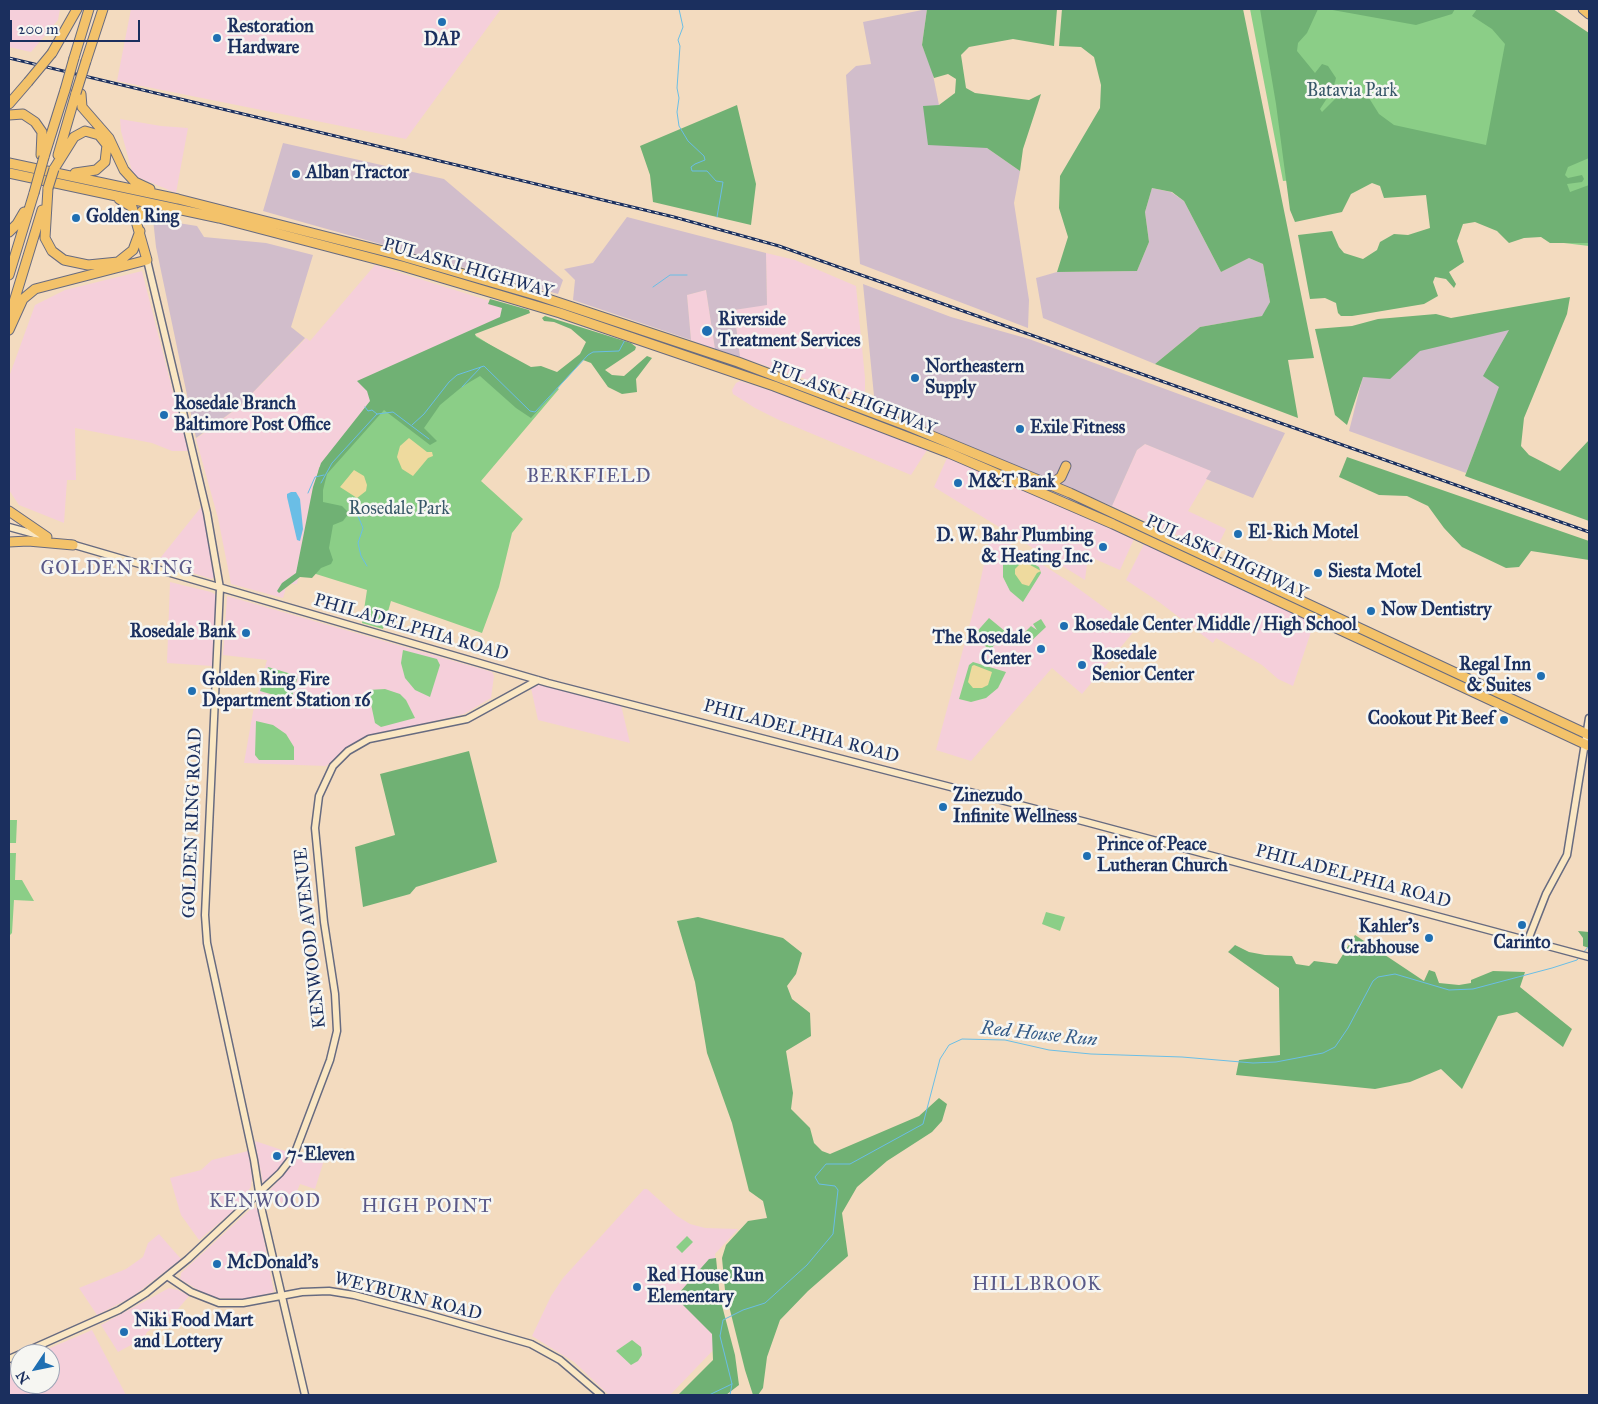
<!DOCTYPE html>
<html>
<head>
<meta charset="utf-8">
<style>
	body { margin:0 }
	#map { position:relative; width:1598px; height:1404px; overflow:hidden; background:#f3dbbf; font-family:"IM FELL Great Primer",serif }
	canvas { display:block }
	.frame { position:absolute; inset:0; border:10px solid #1b2f5e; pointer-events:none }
	.north { position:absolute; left:10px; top:1344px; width:50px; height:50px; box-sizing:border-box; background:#f6f6f2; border:1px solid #9ea6b7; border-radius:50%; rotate:236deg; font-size:14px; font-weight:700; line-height:20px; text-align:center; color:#1b2f5e }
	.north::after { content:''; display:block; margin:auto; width:18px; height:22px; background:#1f6fb2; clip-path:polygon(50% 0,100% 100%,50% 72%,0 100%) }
	.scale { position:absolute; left:10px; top:20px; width:130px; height:22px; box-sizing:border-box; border:2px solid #1b2f5e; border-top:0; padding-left:6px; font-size:15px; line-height:18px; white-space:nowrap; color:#1b2f5e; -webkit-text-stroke:4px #f6f6f2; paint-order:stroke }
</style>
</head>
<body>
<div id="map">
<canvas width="1598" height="1404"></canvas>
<div class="frame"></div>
<div class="north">N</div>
<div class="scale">200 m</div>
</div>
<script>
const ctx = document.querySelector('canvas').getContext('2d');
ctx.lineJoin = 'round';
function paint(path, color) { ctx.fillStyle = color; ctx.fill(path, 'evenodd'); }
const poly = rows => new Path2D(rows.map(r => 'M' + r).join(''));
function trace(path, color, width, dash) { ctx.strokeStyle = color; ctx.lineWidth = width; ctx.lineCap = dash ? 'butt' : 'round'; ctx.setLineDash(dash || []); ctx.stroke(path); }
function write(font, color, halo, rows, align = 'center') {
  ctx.font = font + ' "IM FELL Great Primer",serif'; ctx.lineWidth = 5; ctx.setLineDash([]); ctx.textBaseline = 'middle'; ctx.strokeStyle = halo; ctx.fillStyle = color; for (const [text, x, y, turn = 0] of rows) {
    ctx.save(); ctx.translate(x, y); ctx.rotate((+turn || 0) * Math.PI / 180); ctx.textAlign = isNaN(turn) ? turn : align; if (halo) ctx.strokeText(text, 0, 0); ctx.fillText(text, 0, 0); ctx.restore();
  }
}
const built = poly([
	[9,9,60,9,58,20,31,52,9,47],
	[131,9,501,9,406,139,117,81],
	[120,119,161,126,188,128,176,193,133,175,121,131],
	[766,253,795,260,856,286,865,378,865,391,862,398,740,357,734,310,767,304],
	[375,265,509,307,505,315,369,390,373,401,309,527,297,584,287,584,283,598,231,584,218,518,196,439,239,407,306,338,310,341],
	[142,271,188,451,172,451,152,443,75,428,76,480,67,480,64,523,19,505,9,490,9,377,35,305,65,290],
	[706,290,715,349,691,340,687,295],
	[740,381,787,396,927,450,911,475,779,420,755,408,733,394,732,390,736,383],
	[1145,444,1212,471,1188,511,1226,529,1215,552,1112,506,1137,450],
	[947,458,1134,539,1120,570,1088,556,1085,580,934,487],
	[202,506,214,576,212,579,157,562],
	[991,532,1068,581,1135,630,1082,694,1052,668,971,761,936,750,976,601],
	[1144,544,1314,623,1293,686,1278,679,1262,665,1216,638,1213,643,1159,602,1126,580],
	[170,582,211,592,216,595,217,599,212,666,167,663],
	[227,596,492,672,494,676,491,698,464,714,367,737,350,746,326,766,244,763,253,712,267,660,223,655],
	[536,684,621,705,630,743,538,720,531,688],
	[255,1141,291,1153,278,1171,263,1183],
	[248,1151,252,1176,251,1187,232,1212,199,1240,181,1215,170,1178,201,1170,212,1160],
	[299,1152,324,1160,315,1189,300,1184,290,1208,284,1205,270,1190,292,1165],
	[644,1189,647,1189,677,1216,690,1224,705,1228,738,1229,715,1254,721,1342,670,1395,609,1395,574,1362,532,1336,551,1296,563,1278],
	[253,1207,258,1209,274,1292,245,1299,219,1298,205,1294,180,1279,181,1273],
	[159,1234,181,1259,132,1297,97,1315,79,1288,126,1269,143,1257,148,1243],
	[169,1288,178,1290,189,1296,173,1315,147,1332,144,1338,118,1352,101,1325],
	[92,1330,126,1395,9,1395,9,1366,20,1361,20,1384,50,1384,50,1354,36,1354]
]);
const industrial = poly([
	[927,9,922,45,932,70,939,105,987,148,1020,171,1014,203,1029,300,1028,328,860,264,846,75,856,66,871,64,863,22],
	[283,143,444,179,563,280,558,294,263,211],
	[1152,188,1171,192,1184,201,1221,272,1249,258,1263,264,1270,302,1263,316,1200,327,1155,364,1043,318,1036,278,1057,272,1137,271,1149,242,1145,212],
	[627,217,766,253,767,305,734,310,740,357,715,349,706,290,687,295,691,340,573,300,575,280,564,269,593,263],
	[153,219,197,226,204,237,266,243,313,255,291,327,305,338,240,406,196,438,156,247],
	[863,284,951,317,1029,339,1285,433,1253,498,1206,479,1211,471,1145,444,1137,450,1112,506,875,406],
	[1526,320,1466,473,1349,431,1368,356]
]);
const green = poly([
	[1250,9,1544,9,1589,48,1589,246,1547,241,1537,157,1283,181],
	[470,332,559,389,481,481,523,519,512,533,499,587,482,633,391,601,383,629,362,623,367,590,300,569,319,468,373,401],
	[1009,550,1039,567,1041,573,1023,602,1010,591,1003,577,1003,561],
	[989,618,1006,632,990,650,973,636],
	[1041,619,1046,627,1029,643,1021,636,1031,626,1037,630,1033,624],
	[403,650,437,659,440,665,430,697,415,690,405,678,401,663],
	[973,662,1006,672,998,688,986,698,971,702,959,699,969,665],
	[268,667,298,676,291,700,260,691],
	[385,689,400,694,406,700,415,718,381,727,375,723,368,690],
	[256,721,273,725,286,734,294,747,294,760,259,760,255,755],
	[9,820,17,820,16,843,9,843],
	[9,853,16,853,15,880,22,880,34,901,14,900,12,933,9,936],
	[1046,912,1065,917,1060,931,1042,924],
	[687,1236,693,1242,682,1253,676,1247],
	[632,1340,641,1347,642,1355,638,1361,631,1365,616,1351]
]);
const forest = poly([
	[927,9,1057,9,1054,46,1013,39,969,47,961,55,966,88,975,93,1029,100,1041,94,1023,149,1020,171,987,148,928,145,923,106,939,105,955,93,956,79,948,74,934,78,922,45],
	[1062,9,1243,9,1314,358,1288,360,1298,418,1155,364,1200,327,1262,316,1270,302,1263,264,1249,258,1221,272,1184,201,1172,192,1152,188,1145,212,1149,242,1137,271,1057,272,1068,237,1059,208,1060,176,1100,108,1101,85,1094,57,1081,47,1059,46],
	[1260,9,1318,9,1307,33,1298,43,1297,51,1315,73,1322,64,1328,66,1336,78,1333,89,1320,109,1322,112,1346,88,1352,88,1369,98,1379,114,1394,125,1486,145,1505,44,1492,29,1472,16,1477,9,1553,9,1589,33,1589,158,1568,167,1565,175,1568,178,1582,175,1584,179,1582,182,1567,184,1570,192,1589,185,1589,243,1550,243,1541,237,1524,238,1509,243,1497,231,1475,222,1463,224,1457,241,1464,262,1449,272,1456,284,1454,288,1446,279,1435,277,1433,282,1438,296,1424,304,1352,316,1341,316,1338,313,1336,303,1325,298,1310,299,1298,235,1332,231,1339,247,1344,253,1363,259,1377,250,1380,242,1394,234,1408,235,1430,228,1426,195,1384,198,1380,186,1372,183,1351,194,1342,212,1295,222,1290,210,1276,104],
	[1327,9,1455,9,1452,14,1416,25],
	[737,105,756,184,751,225,653,202,650,175,640,146],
	[1570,297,1567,314,1524,418,1521,446,1529,455,1560,471,1589,440,1589,521,1465,476,1499,387,1483,376,1509,330,1420,351,1390,379,1363,377,1347,425,1335,415,1315,329,1352,326,1378,319,1436,314,1451,318],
	[490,299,529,310,530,313,475,334,476,337,531,367,541,366,557,372,580,354,586,342,571,329,554,322,544,321,542,318,545,316,631,343,636,347,635,350,605,370,612,375,624,376,647,356,652,358,636,379,637,392,622,394,608,387,591,363,583,360,531,418,516,408,480,376,463,386,440,405,424,428,437,441,430,445,384,410,327,474,323,490,323,502,342,506,349,513,343,521,333,525,329,548,333,560,331,564,321,568,312,578,300,577,279,593,277,591,282,583,296,573,313,487,321,463,370,401,367,391,357,381,500,317,502,308,488,304],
	[1347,457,1589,541,1589,560,1531,551,1519,567,1506,568,1462,547,1444,528,1428,506,1407,496,1379,495,1339,477],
	[469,751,497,862,416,887,410,894,363,907,355,847,395,835,380,774],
	[698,917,783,938,802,953,796,974,787,986,792,999,810,1013,811,1036,786,1051,793,1093,791,1109,810,1128,814,1143,822,1151,830,1154,919,1116,939,1098,947,1104,942,1121,932,1132,887,1161,857,1187,842,1213,848,1256,808,1291,780,1320,767,1357,763,1388,758,1395,753,1395,745,1370,725,1290,722,1258,726,1245,748,1221,767,1218,763,1201,749,1191,732,1123,707,1053,695,982,677,921],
	[1578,931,1589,932,1589,948,1583,946,1583,938],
	[1355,935,1424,981,1429,970,1435,972,1439,983,1459,985,1471,983,1471,980,1493,971,1525,972,1520,987,1572,1029,1563,1047,1517,1012,1498,1016,1462,1089,1441,1069,1410,1082,1375,1089,1236,1075,1239,1060,1280,1055,1279,988,1228,952,1235,945,1249,952,1265,955,1292,956,1296,964,1309,966,1314,961,1337,964],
	[716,1258,720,1298,735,1355,739,1385,726,1395,678,1395,713,1360,712,1334,680,1302,679,1293,709,1259]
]);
const sand = poly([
	[409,438,427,452,432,452,433,456,428,458,413,476,402,469,397,457,400,446],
	[354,470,364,476,367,485,366,491,357,498,340,487],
	[1023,561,1041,571,1037,573,1029,586,1022,584,1015,574,1015,569],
	[974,665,992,672,988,685,982,688,973,688,968,682,972,666]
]);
const water = poly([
	[291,492,296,492,300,499,303,529,300,541,297,540,287,497,287,494]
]);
const stream = poly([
	[679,9,683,27,678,40,680,46,677,88,679,98,677,112,679,126,688,141,704,156,705,160,695,164,691,167,692,171,707,171,716,181,723,182,717,217],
	[653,287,670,275,687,275],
	[462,387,481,367],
	[365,407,368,411,372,410,377,414],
	[412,425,424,414,449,382,457,375,484,366,530,411,535,412,588,355,593,352,619,351,625,340],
	[321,483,332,463,377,414,393,412,429,439],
	[308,493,315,477,324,475],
	[358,516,363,528,358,543,361,556,367,566],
	[1583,953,1589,946],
	[709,1395,732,1384,720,1336,723,1320,743,1310,765,1303,807,1265,833,1234,838,1190,835,1186,819,1184,815,1177,826,1164,850,1164,923,1124,940,1059,949,1045,962,1039,1005,1040,1049,1050,1091,1054,1182,1057,1253,1063,1276,1062,1323,1053,1335,1047,1348,1028,1373,981,1378,977,1395,974,1449,990,1473,989,1552,968,1577,960,1580,956],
	[730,1395,732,1384]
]);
const secondary = poly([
	[147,260,207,513,220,588,205,915,207,943,254,1160,262,1211,305,1395],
	[9,527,42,536],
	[71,544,548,683,1086,822,1589,957],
	[1528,940,1546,894,1567,855,1589,718],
	[167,1276,191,1292,219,1303,243,1303,302,1292,329,1291,354,1295,426,1314,531,1344,560,1360,601,1395],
	[9,1359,119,1310,146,1293,188,1259,280,1173,294,1155,330,1060,337,1031,335,994,324,922,315,828,319,796,333,766,348,751,369,739,467,719,538,680]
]);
const highway = poly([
	[1583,9,1589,14],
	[52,53,77,9],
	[74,58,89,9],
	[86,61,103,9],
	[81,94,82,107,109,138,124,170,135,182,150,189],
	[9,104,28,82],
	[9,115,23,114,35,122,42,132,41,155],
	[58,155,76,93],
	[44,157,65,90],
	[9,163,178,199,395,254,539,296,738,362,908,426,1070,493,1589,735],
	[54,169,74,137,85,131,99,135,107,145,105,162,96,170,75,173],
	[9,173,219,218,402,266,560,313,774,386,949,453,1113,524,1589,746],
	[48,188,45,238,52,251,64,260,88,265,118,262,133,250,140,231],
	[138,221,142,211,150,207,157,206],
	[9,232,17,224,24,212],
	[9,275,34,193],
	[9,318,42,210],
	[9,330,23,299,35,289,147,260,132,207,119,199],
	[1050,485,1061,477,1066,466],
	[9,511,47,537],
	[9,542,28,541,73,545]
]);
const rail = poly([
	[9,58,674,217,779,246,1589,532]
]);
const highwayBridge = poly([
	[28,82,52,53],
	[65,90,74,58],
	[76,93,86,61],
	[48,188,54,169],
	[34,193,44,157]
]);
const markers = [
	[442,22,5,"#1f6fb2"],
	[217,38,5,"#1f6fb2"],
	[296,174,5,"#1f6fb2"],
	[76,218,5,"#1f6fb2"],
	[707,331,6,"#1f6fb2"],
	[915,378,5,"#1f6fb2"],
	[164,415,5,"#1f6fb2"],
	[1020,429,5,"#1f6fb2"],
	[958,483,5,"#1f6fb2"],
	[1238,534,5,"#1f6fb2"],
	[1103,547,5,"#1f6fb2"],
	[1318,573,5,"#1f6fb2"],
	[1371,611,5,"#1f6fb2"],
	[1064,626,5,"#1f6fb2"],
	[246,633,5,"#1f6fb2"],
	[1041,649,5,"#1f6fb2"],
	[1082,665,5,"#1f6fb2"],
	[1541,676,5,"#1f6fb2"],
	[192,691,5,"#1f6fb2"],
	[1504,720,5,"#1f6fb2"],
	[943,807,5,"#1f6fb2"],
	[1087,856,5,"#1f6fb2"],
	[1522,925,5,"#1f6fb2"],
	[1429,938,5,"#1f6fb2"],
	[277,1156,5,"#1f6fb2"],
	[217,1264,5,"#1f6fb2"],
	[637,1287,5,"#1f6fb2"],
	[124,1332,5,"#1f6fb2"]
];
const poiNames = [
	["Restoration",227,28],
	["Hardware",227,49],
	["DAP",442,41,"center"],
	["Alban Tractor",306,174],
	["Golden Ring",86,218],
	["Riverside",718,321],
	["Treatment Services",718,342],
	["Northeastern",925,368],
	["Supply",925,389],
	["Rosedale Branch",174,405],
	["Baltimore Post Office",174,426],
	["Exile Fitness",1030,429],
	["M&T Bank",968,483],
	["El-Rich Motel",1248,534],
	["D. W. Bahr Plumbing",1093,537,"right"],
	["& Heating Inc.",1093,558,"right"],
	["Siesta Motel",1328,573],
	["Now Dentistry",1381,611],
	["Rosedale Center Middle / High School",1074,626],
	["Rosedale Bank",236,633,"right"],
	["The Rosedale",1031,639,"right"],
	["Center",1031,660,"right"],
	["Rosedale",1092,655],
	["Senior Center",1092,676],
	["Regal Inn",1531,666,"right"],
	["& Suites",1531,687,"right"],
	["Golden Ring Fire",202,681],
	["Department Station 16",202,702],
	["Cookout Pit Beef",1494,720,"right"],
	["Zinezudo",953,797],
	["Infinite Wellness",953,818],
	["Prince of Peace",1097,846],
	["Lutheran Church",1097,867],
	["Kahler’s",1419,928,"right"],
	["Crabhouse",1419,949,"right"],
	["Carinto",1522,944,"center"],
	["7-Eleven",287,1156],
	["McDonald's",227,1264],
	["Red House Run",647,1277],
	["Elementary",647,1298],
	["Niki Food Mart",134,1322],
	["and Lottery",134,1343]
];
const parkNames = [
	["Batavia Park",1352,92],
	["Rosedale Park",399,510]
];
const streetNames = [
	["PULASKI HIGHWAY",468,269,16],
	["PULASKI HIGHWAY",853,399,21],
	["PULASKI HIGHWAY",1226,558,25],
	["PHILADELPHIA ROAD",411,628,16],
	["PHILADELPHIA ROAD",801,732,15],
	["GOLDEN RING ROAD",193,823,-88],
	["PHILADELPHIA ROAD",1353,877,15],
	["KENWOOD AVENUE",311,938,-96],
	["WEYBURN ROAD",408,1297,14]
];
const neighbourhoodNames = [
	["BERKFIELD",589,477],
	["GOLDEN RING",117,569],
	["KENWOOD",265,1202],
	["HIGH POINT",427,1207],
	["HILLBROOK",1037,1285]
];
const waterNames = [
	["Red House Run",1039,1035,6]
];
paint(built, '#f5cfda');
paint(industrial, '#d1bdcb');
paint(green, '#8bce87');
paint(forest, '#70b174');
paint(sand, '#eeda9e');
paint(water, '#6abee6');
trace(stream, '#6abee6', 1);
trace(secondary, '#676b80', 9);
trace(highway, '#676b80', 11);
trace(secondary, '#fae7c3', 6);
trace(highway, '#f3c26a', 9);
trace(rail, '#1b2f5e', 3);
trace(rail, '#f6f6f2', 1, [4]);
trace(highwayBridge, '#676b80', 11, []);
trace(highwayBridge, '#f3c26a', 9);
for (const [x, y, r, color] of markers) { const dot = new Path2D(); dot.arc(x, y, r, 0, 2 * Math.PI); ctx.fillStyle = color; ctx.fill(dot); trace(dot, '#f6f6f2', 2); }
write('bold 18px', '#1b2f5e', '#f6f6f2', poiNames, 'left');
write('18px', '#375768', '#f6f6f2', parkNames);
write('18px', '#1b2f5e', '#f6f6f2', streetNames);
ctx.letterSpacing = '1px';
write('19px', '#5a5988', '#f6f6f2', neighbourhoodNames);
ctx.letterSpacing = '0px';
write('italic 19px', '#335a87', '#f6f6f2', waterNames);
</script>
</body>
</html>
